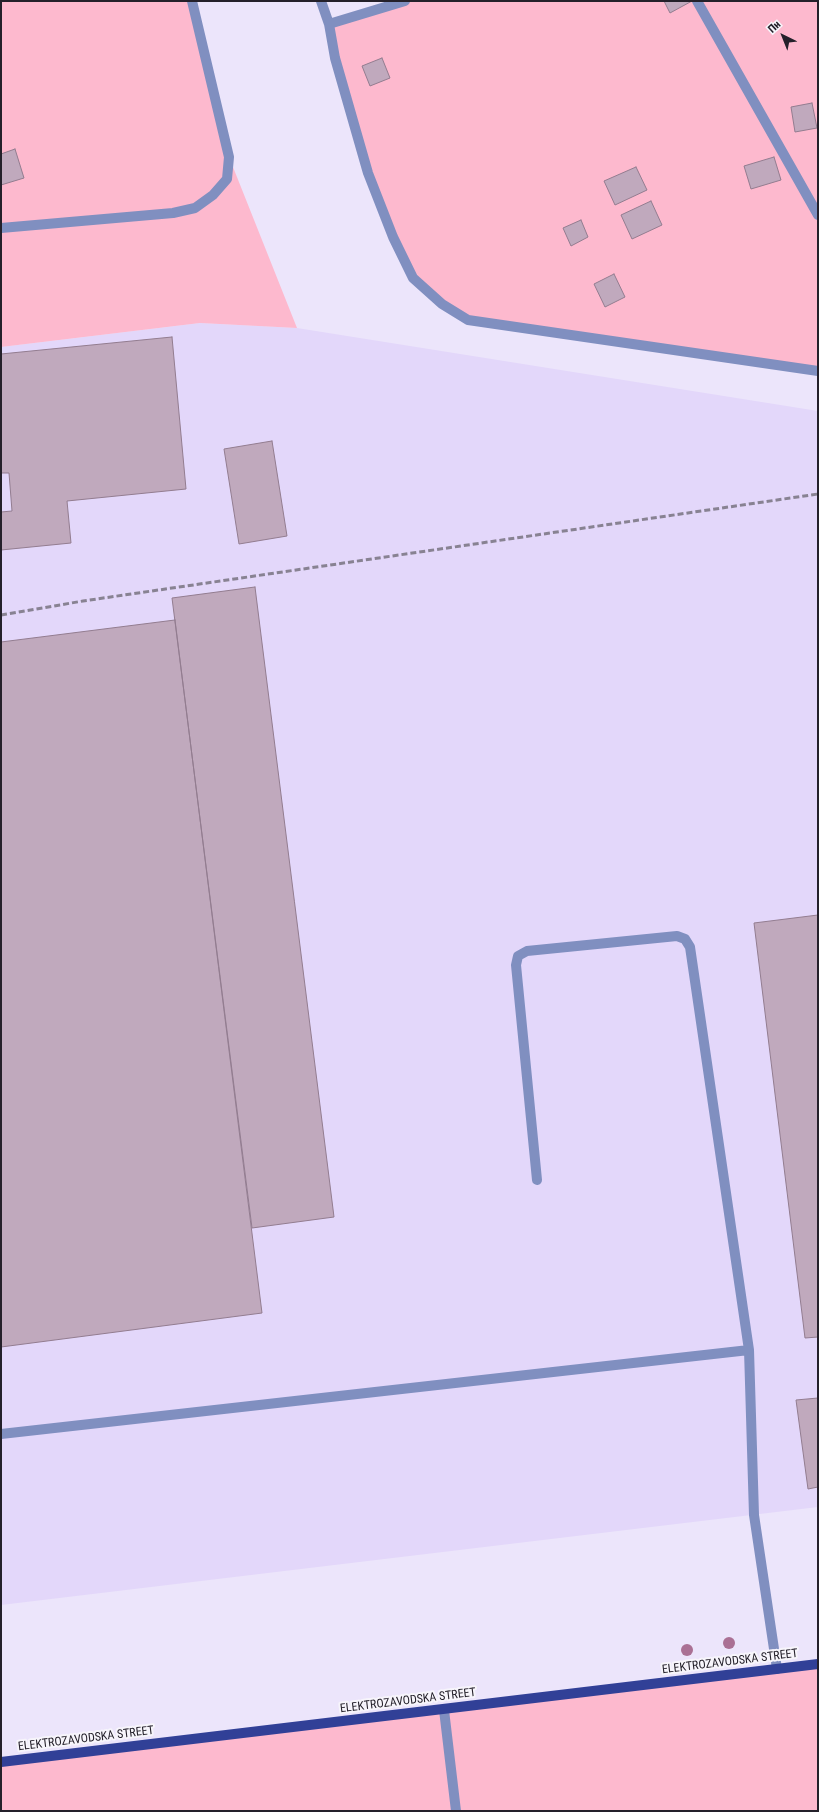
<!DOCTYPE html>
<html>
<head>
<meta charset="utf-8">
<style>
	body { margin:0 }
	#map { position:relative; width:819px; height:1812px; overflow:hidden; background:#ece5fb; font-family:"Roboto Condensed",sans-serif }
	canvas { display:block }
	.frame { position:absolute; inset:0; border:2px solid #24202a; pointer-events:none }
	.north { position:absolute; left:763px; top:16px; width:40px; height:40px; -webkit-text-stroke:3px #f7f5fb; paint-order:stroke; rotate:317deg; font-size:11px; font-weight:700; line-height:16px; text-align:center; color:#24202a }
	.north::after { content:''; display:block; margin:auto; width:14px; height:18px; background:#24202a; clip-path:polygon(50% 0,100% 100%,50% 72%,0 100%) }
</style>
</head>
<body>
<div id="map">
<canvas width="819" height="1812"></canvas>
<div class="frame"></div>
<div class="north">Пн</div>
</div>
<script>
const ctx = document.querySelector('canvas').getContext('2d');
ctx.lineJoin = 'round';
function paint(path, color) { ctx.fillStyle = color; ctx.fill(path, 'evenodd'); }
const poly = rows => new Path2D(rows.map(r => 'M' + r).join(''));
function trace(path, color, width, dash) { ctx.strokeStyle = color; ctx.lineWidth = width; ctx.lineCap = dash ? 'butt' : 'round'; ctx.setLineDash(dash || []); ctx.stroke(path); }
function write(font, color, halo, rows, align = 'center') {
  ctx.font = font + ' "Roboto Condensed",sans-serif'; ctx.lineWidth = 4; ctx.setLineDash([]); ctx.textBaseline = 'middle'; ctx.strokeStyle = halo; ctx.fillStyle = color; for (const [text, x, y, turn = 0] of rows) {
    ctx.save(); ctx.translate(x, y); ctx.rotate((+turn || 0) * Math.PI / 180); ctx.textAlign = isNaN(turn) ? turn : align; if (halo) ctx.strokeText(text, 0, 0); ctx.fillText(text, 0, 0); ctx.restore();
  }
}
const built = poly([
	[200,323,297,328,818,411,818,1507,1,1605,1,347]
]);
const green = poly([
	[1,1,192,1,229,157,297,328,200,323,1,347],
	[405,1,818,1,818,371,468,320,413,278,368,173,329,24],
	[818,1664,818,1811,1,1811,1,1762]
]);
const building = poly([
	[664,1,692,1,670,13,664,1],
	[382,58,390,78,370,86,362,66,382,58],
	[812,103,817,128,795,132,791,107,812,103],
	[15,149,24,178,1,185,1,154,15,149],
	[774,157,781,180,751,189,744,166,774,157],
	[636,167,647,190,615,205,604,181,636,167],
	[651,201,662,225,632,239,621,215,651,201],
	[581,220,588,237,571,246,563,228,581,220],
	[614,274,625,297,605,307,594,284,614,274],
	[172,337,186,489,67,501,71,543,1,550,1,512,12,511,9,473,1,473,1,354,172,337],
	[272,441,287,536,239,544,224,449,272,441],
	[255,587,334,1217,252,1228,172,598,255,587],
	[175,620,262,1313,1,1347,1,642,175,620],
	[818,915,818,1337,805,1338,754,923,818,915],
	[818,1398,818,1487,808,1489,796,1400,818,1398]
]);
const minor = poly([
	[321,1,329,24,335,58,368,173,393,237,413,278,442,304,468,320,818,371],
	[697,1,818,215],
	[329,24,405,1],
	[1,228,173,213,195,208,213,195,227,179,229,157,192,1],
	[537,1180,516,965,518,956,527,951,677,936,685,939,690,947,749,1350,754,1515,777,1669],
	[1,1434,749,1350],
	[444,1710,456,1811]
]);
const major = poly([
	[1,1762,818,1664]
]);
const rail = poly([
	[1,615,83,601,818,494]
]);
const trees = [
	[729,1643],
	[687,1650]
];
const streetNames = [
	["ELEKTROZAVODSKA STREET",730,1662,-7],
	["ELEKTROZAVODSKA STREET",408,1701,-7],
	["ELEKTROZAVODSKA STREET",86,1739,-7]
];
paint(built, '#e3d7fa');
paint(green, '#fdb9ce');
paint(building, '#c0a9bd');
trace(building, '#937d90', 1);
trace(minor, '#808fc0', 10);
trace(major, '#314097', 10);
trace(rail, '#888292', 3, [6, 3]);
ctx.fillStyle = '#aa7094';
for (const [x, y] of trees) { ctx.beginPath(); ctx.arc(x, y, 6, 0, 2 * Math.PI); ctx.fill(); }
write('12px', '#24202a', '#f7f5fb', streetNames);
</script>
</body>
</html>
